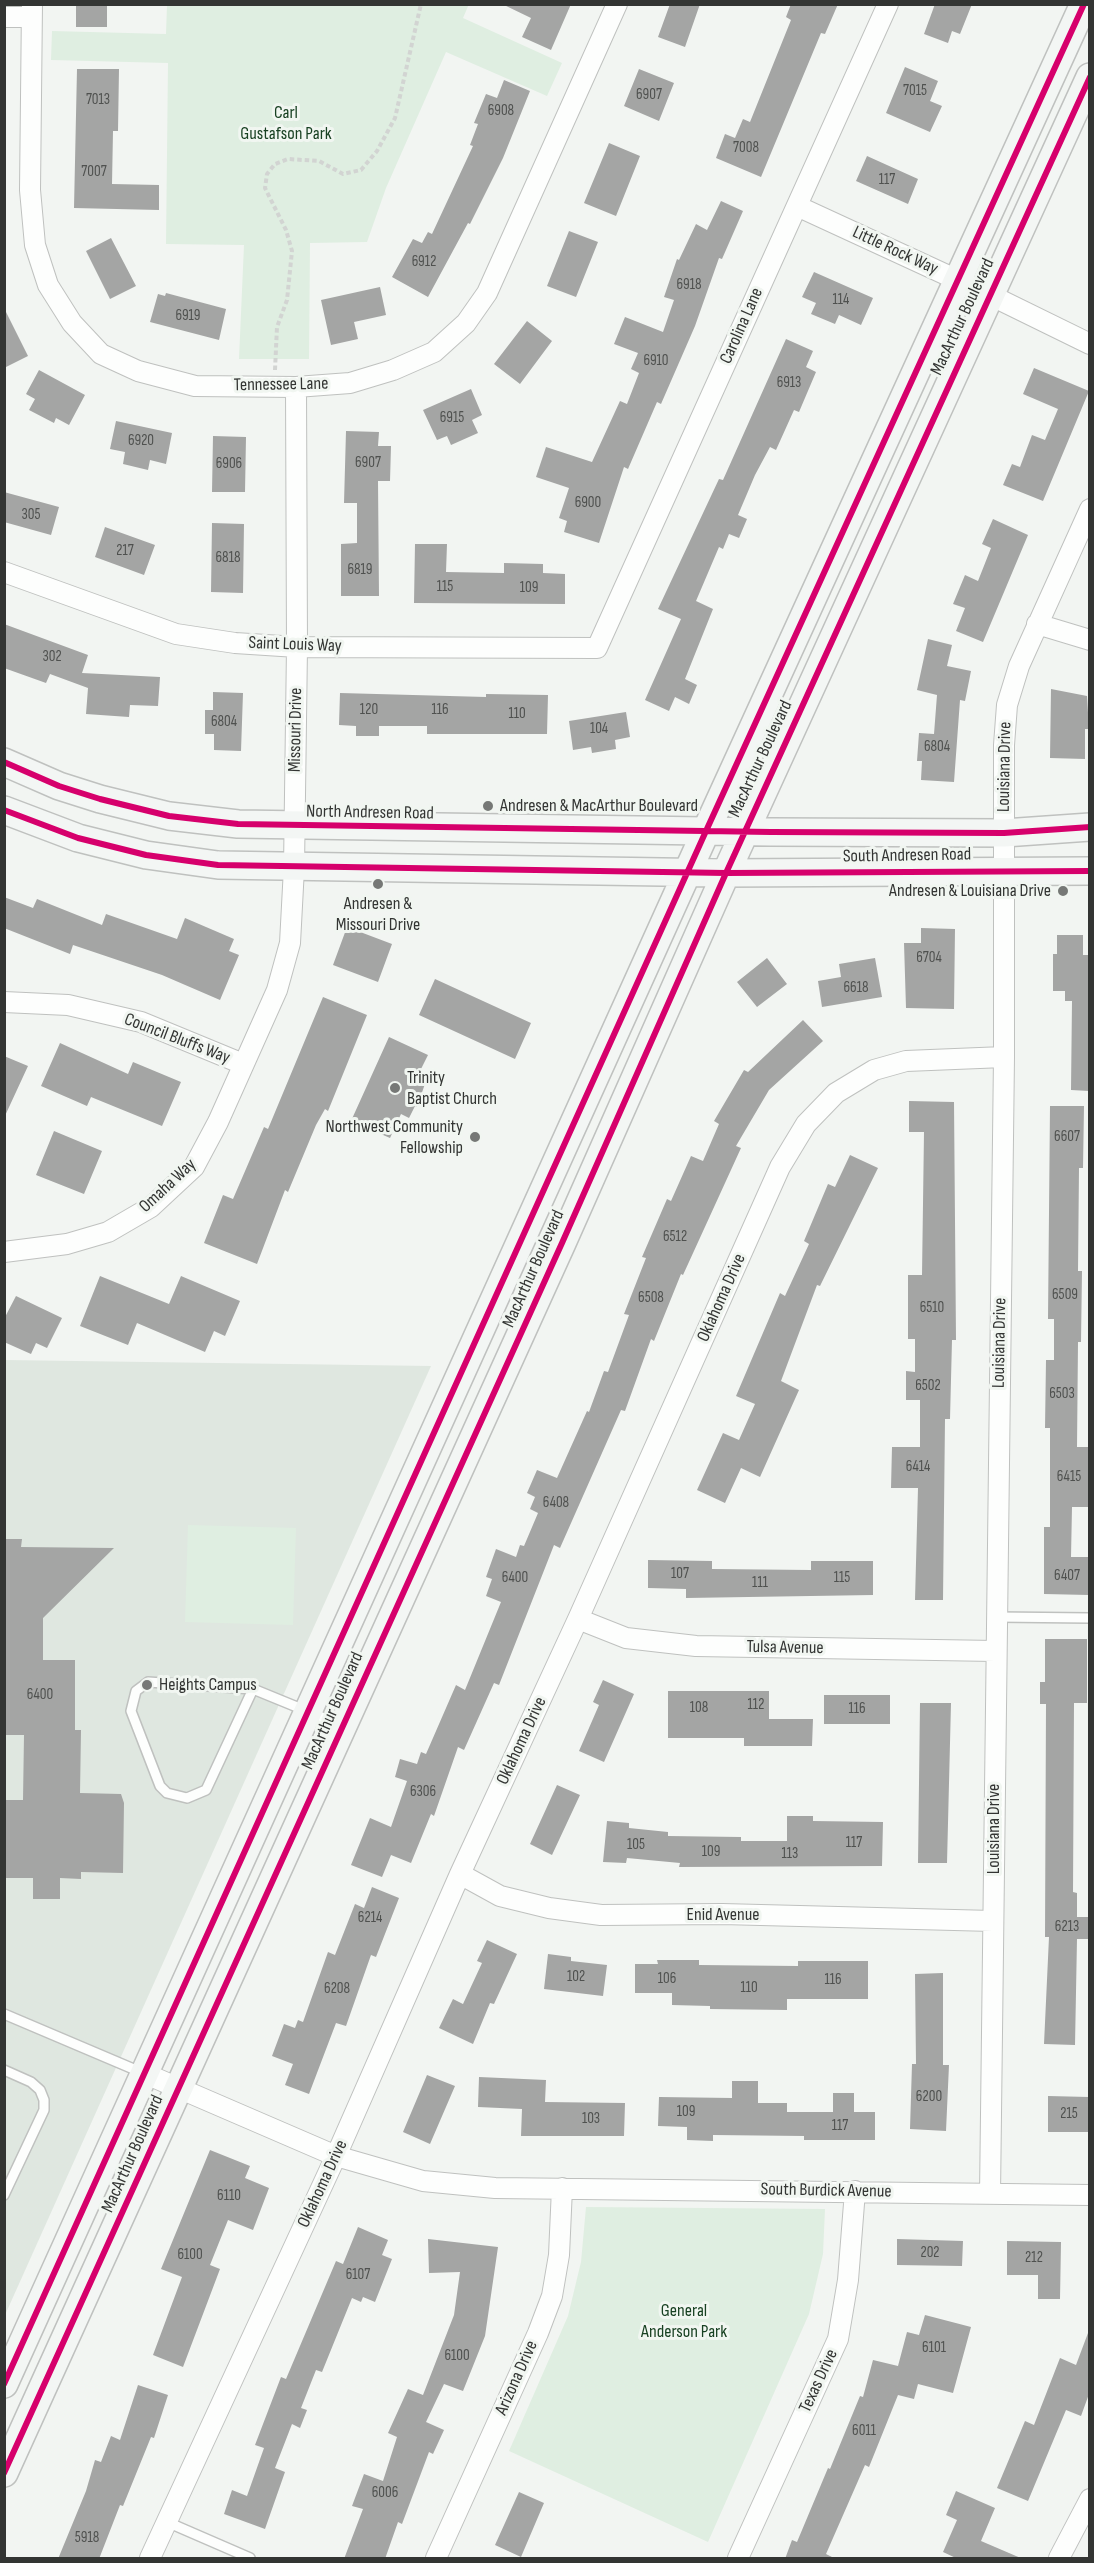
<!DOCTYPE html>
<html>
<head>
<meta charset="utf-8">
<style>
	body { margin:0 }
	#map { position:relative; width:1094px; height:2563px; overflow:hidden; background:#f2f5f2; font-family:"Sofia Sans Condensed",sans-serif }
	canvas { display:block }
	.frame { position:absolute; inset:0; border:6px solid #333533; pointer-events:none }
</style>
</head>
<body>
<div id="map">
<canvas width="1094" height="2563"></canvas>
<div class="frame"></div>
</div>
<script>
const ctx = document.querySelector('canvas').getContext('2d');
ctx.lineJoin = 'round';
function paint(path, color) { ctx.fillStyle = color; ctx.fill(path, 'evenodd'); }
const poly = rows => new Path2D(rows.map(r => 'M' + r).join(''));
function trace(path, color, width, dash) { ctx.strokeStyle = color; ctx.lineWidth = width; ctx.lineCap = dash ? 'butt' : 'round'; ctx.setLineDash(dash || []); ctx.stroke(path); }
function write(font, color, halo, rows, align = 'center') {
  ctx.font = font + ' "Sofia Sans Condensed",sans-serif'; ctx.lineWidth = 6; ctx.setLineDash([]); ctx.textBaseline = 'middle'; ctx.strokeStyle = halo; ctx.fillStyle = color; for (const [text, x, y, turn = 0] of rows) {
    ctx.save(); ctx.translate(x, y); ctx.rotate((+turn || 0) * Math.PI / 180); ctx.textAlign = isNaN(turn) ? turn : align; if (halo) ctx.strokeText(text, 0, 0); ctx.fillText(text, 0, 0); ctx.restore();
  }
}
const built = poly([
	[5,1360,431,1366,5,2315]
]);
const green = poly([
	[469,4,463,18,562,63,547,96,446,52,386,188,367,242,310,243,309,359,239,359,244,245,166,244,168,63,51,60,52,31,166,34,167,5],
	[188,1525,296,1528,293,1625,185,1622],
	[586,2207,825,2209,823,2254,809,2314,708,2542,509,2451,568,2316,581,2262]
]);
const building = poly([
	[76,4,107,4,107,27,76,27],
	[502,4,571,4,551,50,522,37,531,18],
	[670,4,700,4,685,47,658,37],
	[791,4,838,4,825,34,821,33,761,177,716,158,725,134,735,138,743,119,750,122,791,20,786,17],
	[935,4,972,4,960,34,952,31,948,43,924,34],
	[905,67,938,81,930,101,942,106,930,132,886,113],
	[77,69,119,69,118,131,113,131,112,184,159,185,159,210,74,208],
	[639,69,674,83,659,121,624,106],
	[504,80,530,91,503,158,470,224,468,223,428,297,392,277,413,239,422,243,428,232,432,234,473,146,470,145,478,124,474,123,486,94,497,98],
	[609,143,640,156,616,216,584,203],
	[867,156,918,179,908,204,856,181],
	[721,201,743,211,722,259,719,258,695,326,661,404,657,402,628,469,624,467,599,543,564,532,567,521,559,518,569,488,536,477,546,447,592,462,620,401,627,404,639,373,631,369,638,353,614,344,625,317,663,332,674,300,664,297,677,259,679,260,696,224,707,230],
	[569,231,598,242,576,297,547,286],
	[111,238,136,286,110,299,86,251],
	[814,272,873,298,861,325,839,315,835,324,811,314,816,303,802,297],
	[380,287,386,315,354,322,358,339,331,345,321,300],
	[166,293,226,309,219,340,150,322,158,294,165,296],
	[4,308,28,356,4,368],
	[527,321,552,341,520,384,494,364],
	[786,339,813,351,806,367,816,372,799,412,794,410,776,450,770,447,755,475,738,515,747,519,739,538,729,534,723,549,719,547,696,601,713,609,685,679,697,685,689,704,675,697,669,711,645,700,681,619,658,609,719,479,723,480],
	[1034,368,1089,391,1043,501,1003,485,1012,464,1020,467,1032,435,1045,440,1058,409,1023,394],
	[39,370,85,395,69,425,56,418,54,423,29,410,35,399,26,394],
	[471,389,482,415,472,420,478,433,451,445,447,436,437,440,423,410],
	[116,421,172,433,166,464,150,460,148,470,123,464,125,452,110,449],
	[346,431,379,432,378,446,391,446,390,481,378,481,379,596,341,596,341,544,357,543,357,503,344,503],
	[213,436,246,437,245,492,212,492],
	[4,492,59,507,51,535,4,522],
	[993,519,1028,535,983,642,956,631,965,608,953,604,965,575,978,581,991,548,982,544],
	[212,523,244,524,243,593,211,592],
	[105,527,155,545,144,575,95,557],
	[415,544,447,544,446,572,504,573,504,563,543,564,543,573,565,574,565,604,414,603],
	[4,624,88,655,82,673,160,677,158,706,130,705,129,717,86,714,88,688,50,674,46,683,4,668],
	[928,639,952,645,947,666,971,671,965,701,960,700,954,782,921,780,922,761,917,761,919,733,934,734,937,695,917,690],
	[1051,689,1087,696,1089,729,1085,729,1085,759,1050,758],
	[213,692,243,693,241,751,214,750,214,734,205,734,205,710,213,710],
	[340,693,486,697,486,694,548,695,547,734,427,734,427,726,379,726,379,736,356,736,356,726,339,725],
	[626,712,630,737,615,740,616,749,592,753,591,747,573,750,569,721],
	[4,897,33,908,37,899,102,925,106,914,177,939,185,918,234,939,229,951,239,955,220,1000,162,975,73,945,70,954,4,928],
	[347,927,392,944,378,982,333,965],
	[921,928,955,929,954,1009,906,1008,904,943,921,943],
	[1057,935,1083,935,1083,955,1089,955,1089,1091,1071,1090,1072,1001,1065,1001,1065,991,1053,991,1053,954,1057,954],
	[767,958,787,984,757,1007,737,982],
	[875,958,882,997,822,1007,818,981,841,977,839,964],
	[435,979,531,1023,515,1059,419,1015],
	[323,997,367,1015,328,1111,325,1109,316,1125,288,1192,285,1190,257,1264,204,1243,223,1195,233,1199,264,1127,268,1129],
	[803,1020,823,1041,769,1090,736,1146,741,1148,683,1275,681,1274,654,1341,651,1339,625,1411,621,1410,560,1548,554,1545,499,1685,494,1683,464,1750,458,1747,434,1816,431,1814,411,1863,391,1855,382,1877,351,1865,370,1818,391,1827,407,1781,395,1777,400,1759,417,1764,421,1752,426,1754,456,1685,465,1690,501,1602,486,1596,492,1579,486,1577,496,1549,516,1557,520,1545,524,1546,538,1513,530,1509,535,1497,527,1493,537,1470,557,1478,587,1411,589,1412,604,1371,608,1372,629,1315,624,1314,646,1258,642,1257,667,1199,671,1201,691,1156,703,1161,719,1124,714,1121,744,1070,748,1072],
	[389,1037,428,1055,420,1071,428,1075,417,1107,415,1106,409,1118,401,1114,390,1138,351,1121],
	[60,1043,128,1074,133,1062,181,1082,162,1126,91,1097,87,1106,41,1086],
	[4,1056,28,1066,4,1118],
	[909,1101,954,1102,956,1340,952,1340,950,1419,945,1419,943,1600,915,1600,918,1488,891,1488,892,1447,920,1447,920,1400,906,1400,906,1371,915,1372,915,1339,908,1339,908,1275,922,1275,924,1132,909,1132],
	[1050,1106,1084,1106,1083,1168,1079,1168,1078,1271,1082,1271,1081,1342,1078,1342,1077,1447,1089,1447,1089,1507,1072,1507,1071,1557,1089,1557,1089,1595,1044,1594,1044,1527,1050,1527,1050,1428,1045,1428,1046,1360,1054,1360,1054,1319,1048,1319],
	[54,1131,102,1151,84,1194,36,1175],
	[850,1155,878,1168,820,1286,817,1285,781,1381,799,1390,760,1477,741,1468,725,1503,697,1490,723,1433,739,1440,755,1404,736,1396,780,1293,785,1296,809,1244,804,1241,828,1184,835,1187],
	[100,1276,169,1304,181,1276,240,1301,225,1336,214,1331,205,1352,137,1323,128,1345,80,1326],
	[16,1296,62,1318,47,1348,36,1343,31,1354,4,1342,4,1319],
	[4,1539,22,1539,21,1547,114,1548,43,1618,43,1660,75,1660,75,1730,81,1730,80,1793,121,1794,124,1803,123,1873,81,1872,81,1879,60,1878,60,1899,33,1899,33,1878,4,1878,4,1800,23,1800,24,1735,4,1735],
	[648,1560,712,1561,712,1569,811,1570,811,1561,873,1561,873,1595,686,1598,686,1589,648,1588],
	[1045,1639,1087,1639,1087,1703,1074,1703,1073,1892,1077,1893,1077,1917,1089,1917,1089,1939,1077,1939,1075,2045,1044,2044,1049,1937,1045,1937,1046,1704,1040,1704,1040,1682,1045,1682],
	[603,1680,634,1694,604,1762,579,1751,599,1705,593,1702],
	[668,1691,769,1691,769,1719,813,1719,812,1746,744,1746,744,1738,668,1738],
	[824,1695,890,1695,890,1724,824,1724],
	[920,1703,951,1703,947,1863,918,1863],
	[557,1785,580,1795,552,1855,530,1844],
	[787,1816,813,1816,813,1821,883,1822,882,1866,679,1867,680,1863,627,1858,626,1863,603,1862,607,1821,629,1823,629,1828,668,1832,668,1836,741,1837,741,1841,787,1841],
	[372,1887,399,1898,376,1957,371,1955,346,2026,336,2023,309,2094,285,2085,293,2064,272,2056,284,2024,295,2028,298,2020,303,2022,328,1952,335,1955,355,1904,364,1908],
	[487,1940,517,1954,494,2004,490,2003,473,2044,439,2028,453,1999,463,2004,482,1963,477,1961],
	[548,1954,571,1957,571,1961,607,1965,603,1996,544,1989],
	[657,1960,699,1960,699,1965,798,1966,798,1961,868,1961,868,1999,787,1999,787,2010,710,2009,710,2006,672,2005,672,1993,635,1993,635,1964,658,1964],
	[943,1973,943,2065,949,2065,946,2131,910,2129,912,2064,916,2064,915,1974],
	[427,2075,455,2086,430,2144,403,2132],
	[479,2077,546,2080,545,2102,625,2103,624,2136,521,2136,522,2109,478,2107],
	[732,2081,758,2081,758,2103,787,2103,787,2112,833,2112,833,2093,854,2093,854,2112,875,2112,875,2140,804,2140,804,2136,713,2135,713,2141,687,2140,687,2127,658,2126,659,2097,732,2098],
	[1048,2096,1089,2097,1089,2132,1048,2132],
	[210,2150,250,2166,245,2178,269,2188,253,2230,228,2220,210,2265,220,2269,183,2367,153,2355,182,2277,161,2269],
	[358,2227,388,2240,382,2255,392,2259,375,2302,363,2297,361,2302,352,2298,322,2372,316,2370,301,2408,307,2410,300,2428,292,2424,275,2468,285,2472,265,2529,224,2514,232,2490,247,2496,264,2448,255,2445,281,2377,286,2379,336,2261,343,2264],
	[428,2239,498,2247,485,2336,463,2391,444,2384,426,2422,444,2430,433,2454,429,2452,402,2524,398,2522,385,2559,344,2559,363,2509,352,2506,364,2474,383,2481,397,2437,388,2433,408,2389,423,2395,454,2315,460,2272,429,2273],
	[897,2239,963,2241,962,2266,897,2265],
	[1007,2241,1061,2242,1060,2299,1038,2299,1038,2275,1007,2275],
	[925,2315,971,2327,953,2393,918,2384,914,2399,898,2395,869,2467,865,2465,826,2554,836,2559,785,2559,792,2540,797,2542,828,2468,830,2469,860,2396,863,2397,873,2360,898,2366,907,2332,919,2335],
	[1088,2333,1089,2394,1081,2416,1066,2410,1028,2501,997,2488,1025,2421,1034,2425,1060,2358,1076,2365],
	[138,2385,168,2395,154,2438,151,2437,123,2506,120,2505,99,2559,58,2559,86,2491,95,2460,101,2462,111,2436,120,2440],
	[956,2491,995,2508,981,2541,1023,2559,958,2559,943,2552,957,2520,946,2515],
	[519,2492,544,2503,521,2557,495,2545]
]);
const path = poly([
	[275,370,277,327,287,300,292,251,286,230,265,188,267,174,275,164,288,159,319,161,343,174,361,170,377,151,395,118,421,4]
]);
const lane = poly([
	[996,1617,1090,1618],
	[253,1689,206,1790,187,1798,167,1793,160,1786,131,1711,136,1691,148,1682,253,1689,341,1725],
	[4,2014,143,2073],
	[4,2070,31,2082,40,2090,44,2100,44,2110,4,2195],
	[167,2522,250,2558]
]);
const street = poly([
	[32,4,30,190,35,245,48,285,72,323,101,354,138,371,195,386,296,387,350,383,393,370,434,352,466,323,487,293,617,4],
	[4,17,31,17],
	[797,206,990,295,1090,344],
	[4,572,176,634,235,643,297,647,597,648,888,4],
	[1037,624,1090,640],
	[4,1002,68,1005,141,1022,243,1064],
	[4,1252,67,1244,108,1232,151,1207,194,1167,218,1122,277,990,290,943,294,868,297,647,296,387],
	[578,1619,626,1638,696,1646,995,1651],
	[460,1874,500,1896,549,1908,601,1915,722,1914,993,1921],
	[146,2074,336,2156,423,2181,495,2188,1090,2195],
	[990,2194,1004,1057,1004,745,1007,705,1019,666,1090,509],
	[150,2558,336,2156,460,1874,578,1619,780,1167,806,1124,836,1093,874,1070,906,1061,1004,1057],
	[436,2558,538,2333,552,2296,559,2255,562,2188],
	[738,2558,838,2339,848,2280,855,2191],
	[1059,2558,1090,2499]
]);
const secondary = poly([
	[4,762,59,786,100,799,169,816,238,824,771,832,1004,833,1090,827],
	[4,810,78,838,146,855,218,865,726,873,1090,871],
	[4,2384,706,831,1084,4],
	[4,2473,562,1243,726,873,1090,77]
]);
const cycleway = poly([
	[4,762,59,786,100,799,169,816,238,824,771,832,1004,833,1090,827],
	[4,810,78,838,146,855,218,865,726,873,1090,871],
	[4,2384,706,831,1084,4],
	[4,2473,562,1243,726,873,1090,77]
]);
const markers = [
	[488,806,6,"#767876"],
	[378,884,6,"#767876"],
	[1063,891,6,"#767876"],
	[395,1088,6,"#767876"],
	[475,1137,6,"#767876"],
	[147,1685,6,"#767876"]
];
const numberNames = [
	["7015",915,91],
	["6907",649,95],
	["7013",98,100],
	["6908",501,111],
	["7008",746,148],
	["7007",94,172],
	["117",887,180],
	["6912",424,262],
	["6918",689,285],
	["114",841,300],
	["6919",188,316],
	["6910",656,361],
	["6913",789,383],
	["6915",452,418],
	["6920",141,441],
	["6907",368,463],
	["6906",229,464],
	["6900",588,503],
	["305",31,515],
	["217",125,551],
	["6818",228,558],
	["6819",360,570],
	["115",445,587],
	["109",529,588],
	["302",52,657],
	["120",369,710],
	["116",440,710],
	["110",517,714],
	["6804",224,722],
	["104",599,729],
	["6804",937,747],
	["6704",929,958],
	["6618",856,988],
	["6607",1067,1137],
	["6512",675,1237],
	["6509",1065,1295],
	["6508",651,1298],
	["6510",932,1308],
	["6502",928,1386],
	["6503",1062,1394],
	["6414",918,1467],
	["6415",1069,1477],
	["6408",556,1503],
	["107",680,1574],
	["6407",1067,1576],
	["6400",515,1578],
	["115",842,1578],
	["111",760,1583],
	["6400",40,1695],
	["112",756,1705],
	["108",699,1708],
	["116",857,1709],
	["6306",423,1792],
	["117",854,1843],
	["105",636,1845],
	["109",711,1852],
	["113",790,1854],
	["6214",370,1918],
	["6213",1067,1927],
	["102",576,1977],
	["106",667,1979],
	["116",833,1980],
	["110",749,1988],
	["6208",337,1989],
	["6200",929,2097],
	["109",686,2112],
	["215",1069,2114],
	["103",591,2119],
	["117",840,2126],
	["6110",229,2196],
	["202",930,2253],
	["6100",190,2255],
	["212",1034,2258],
	["6107",358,2275],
	["6101",934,2348],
	["6100",457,2356],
	["6011",864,2431],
	["6006",385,2493],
	["5918",87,2538]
];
const parkNames = [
	["Carl",286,113],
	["Gustafson Park",286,134],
	["General",684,2311],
	["Anderson Park",684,2332]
];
const streetNames = [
	["Little Rock Way",895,251,25],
	["MacArthur Boulevard",963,317,-65],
	["Carolina Lane",742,326,-66],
	["Tennessee Lane",281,385,-1],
	["Saint Louis Way",295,645,2],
	["Missouri Drive",296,730,-89],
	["MacArthur Boulevard",761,759,-65],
	["Louisiana Drive",1005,767,-89],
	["North Andresen Road",370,813,1],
	["South Andresen Road",907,856,-1],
	["Council Bluffs Way",177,1039,21],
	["Omaha Way",168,1186,-43],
	["MacArthur Boulevard",534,1269,-66],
	["Oklahoma Drive",722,1298,-66],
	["Louisiana Drive",1000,1343,-89],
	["Tulsa Avenue",785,1648,1],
	["MacArthur Boulevard",333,1711,-66],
	["Oklahoma Drive",522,1741,-65],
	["Louisiana Drive",994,1829,-90],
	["Enid Avenue",723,1915],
	["MacArthur Boulevard",133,2154,-66],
	["Oklahoma Drive",323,2184,-65],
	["South Burdick Avenue",826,2191,1],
	["Arizona Drive",517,2378,-66],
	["Texas Drive",819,2381,-65]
];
const poiNames = [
	["Andresen & MacArthur Boulevard",500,806],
	["Andresen & Louisiana Drive",1051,891,"right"],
	["Andresen &",378,904,"center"],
	["Missouri Drive",378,925,"center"],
	["Trinity",407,1078],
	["Baptist Church",407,1099],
	["Northwest Community",463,1127,"right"],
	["Fellowship",463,1148,"right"],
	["Heights Campus",159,1685]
];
paint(built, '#dfe7e0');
paint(green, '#dfeee1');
paint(building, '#a4a5a4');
trace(lane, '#bfc1bf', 12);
trace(street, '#bfc1bf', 22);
trace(secondary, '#bfc1bf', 30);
trace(path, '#d2d4d2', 4, [4.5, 3]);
trace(lane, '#fdfefd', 9);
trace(street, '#fdfefd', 20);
trace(secondary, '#f3f6f4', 27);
trace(cycleway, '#d6006c', 6);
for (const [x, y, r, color] of markers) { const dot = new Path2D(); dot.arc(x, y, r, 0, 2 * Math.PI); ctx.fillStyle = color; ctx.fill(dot); trace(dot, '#f1f6f1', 2); }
write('15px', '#4f514f', null, numberNames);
write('18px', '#184122', '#f1f6f1', parkNames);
write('18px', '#333533', '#f1f6f1', streetNames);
write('18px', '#333533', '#f1f6f1', poiNames, 'left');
</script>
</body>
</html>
